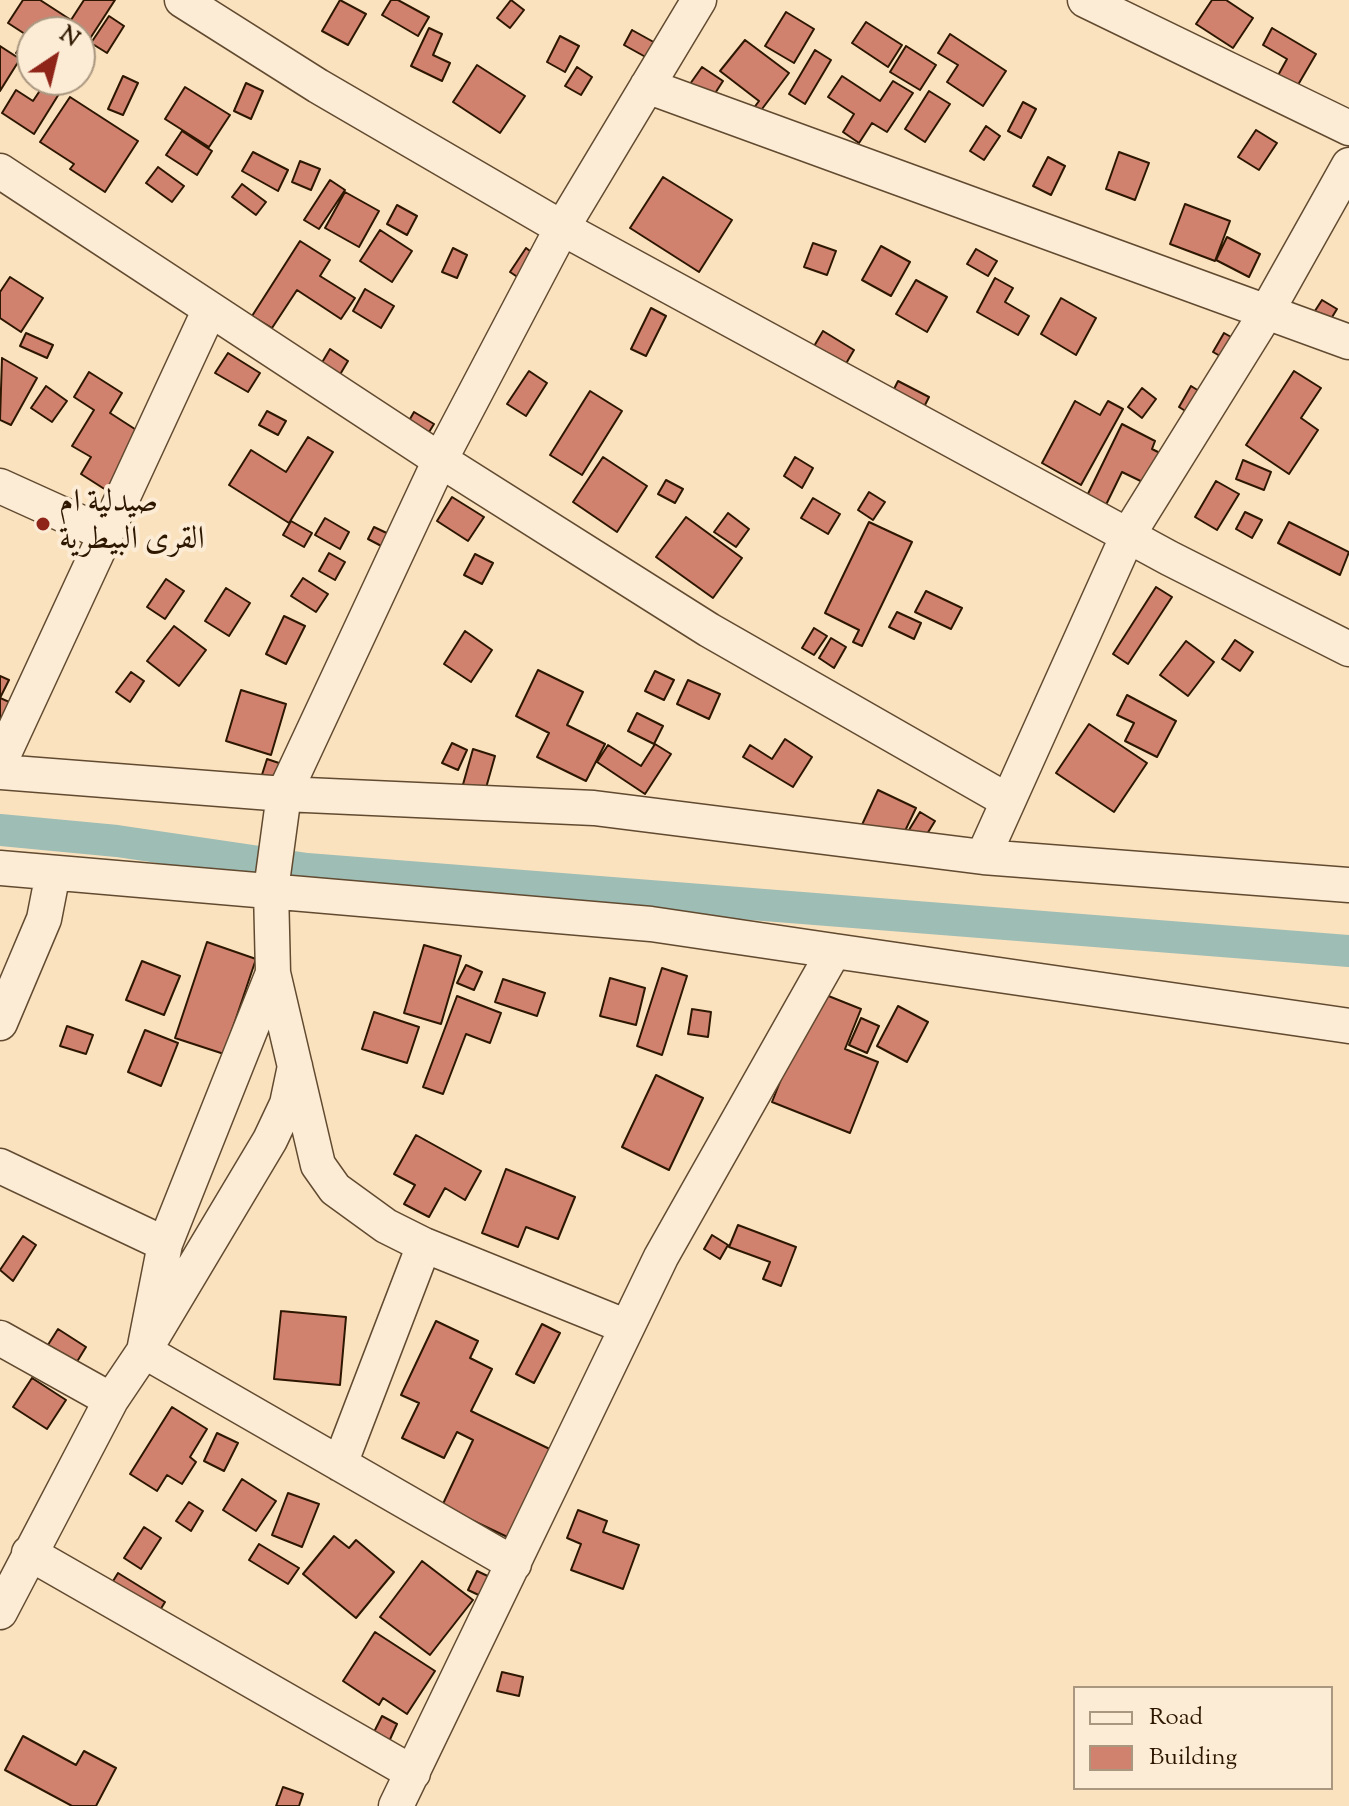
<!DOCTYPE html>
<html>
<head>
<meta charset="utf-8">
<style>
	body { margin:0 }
	#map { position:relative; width:1349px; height:1806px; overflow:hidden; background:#fae2bf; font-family:"Sorts Mill Goudy",serif }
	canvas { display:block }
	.legend { position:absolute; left:1073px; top:1686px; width:260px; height:104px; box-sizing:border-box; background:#fcecd5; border:2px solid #aa9780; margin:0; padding:10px 14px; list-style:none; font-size:24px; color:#2e1700 }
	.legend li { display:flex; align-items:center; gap:16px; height:40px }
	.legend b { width:40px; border:2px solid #aa9780 }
	.north { position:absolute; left:16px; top:16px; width:80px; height:80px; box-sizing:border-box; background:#fcecd5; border:2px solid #aa9780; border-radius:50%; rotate:35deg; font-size:22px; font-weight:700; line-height:32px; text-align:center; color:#2e1700 }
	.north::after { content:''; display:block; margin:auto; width:28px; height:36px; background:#8f2418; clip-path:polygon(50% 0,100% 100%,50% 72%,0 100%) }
</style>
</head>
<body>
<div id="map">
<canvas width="1349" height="1806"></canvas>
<ul class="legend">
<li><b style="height:10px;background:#fcecd5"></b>Road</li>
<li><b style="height:22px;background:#d0826f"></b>Building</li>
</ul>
<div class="north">N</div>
</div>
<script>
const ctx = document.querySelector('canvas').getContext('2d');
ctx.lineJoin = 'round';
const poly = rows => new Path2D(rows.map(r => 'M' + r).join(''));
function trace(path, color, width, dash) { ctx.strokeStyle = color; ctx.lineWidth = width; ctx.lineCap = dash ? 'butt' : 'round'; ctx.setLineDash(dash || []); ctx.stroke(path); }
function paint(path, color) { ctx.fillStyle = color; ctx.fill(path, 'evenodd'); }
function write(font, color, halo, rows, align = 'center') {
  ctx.font = font + ' "Sorts Mill Goudy",Amiri,serif'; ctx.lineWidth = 8; ctx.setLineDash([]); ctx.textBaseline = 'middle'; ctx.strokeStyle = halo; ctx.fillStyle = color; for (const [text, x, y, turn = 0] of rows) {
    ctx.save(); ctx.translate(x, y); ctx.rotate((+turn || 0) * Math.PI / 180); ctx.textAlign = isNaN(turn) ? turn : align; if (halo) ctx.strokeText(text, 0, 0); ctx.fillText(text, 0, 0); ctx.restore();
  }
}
const canal = poly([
	[0,830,117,841,307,869,1349,951]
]);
const building = poly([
	[23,0,40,0,71,20,84,0,115,0,80,54,80,32,32,32,32,63,16,53,28,36,8,23,23,0],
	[340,0,366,14,348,45,322,31,340,0],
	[391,0,398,0,429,17,418,36,382,15,391,0],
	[511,0,524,10,510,28,497,18,511,0],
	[1212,0,1226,0,1253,18,1233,48,1196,24,1212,0],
	[786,12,814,29,794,63,765,46,786,12],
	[109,16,124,26,107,53,91,43,109,16],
	[866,22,902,45,888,67,852,43,866,22],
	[429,28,442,34,433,55,450,63,442,81,411,66,429,28],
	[1272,28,1316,54,1295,90,1276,79,1287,59,1263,45,1272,28],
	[632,30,659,45,651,60,624,45,632,30],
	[950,34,1006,71,983,106,947,82,958,65,938,53,950,34],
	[560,36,579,46,565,72,547,62,560,36],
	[745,40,789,73,753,121,747,117,759,101,720,71,745,40],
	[0,46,20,59,0,91,0,46],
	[906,46,936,65,920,90,890,72,906,46],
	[815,50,831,60,805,104,789,94,815,50],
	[477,65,525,96,500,133,453,102,477,65],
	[577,67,592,77,581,95,565,86,577,67],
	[702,67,723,81,712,98,690,84,702,67],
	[123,76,138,83,123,115,108,109,123,76],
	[842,76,880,101,893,81,913,93,887,132,872,123,859,143,843,132,854,114,828,97,842,76],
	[47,80,62,89,34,134,2,113,16,90,33,101,47,80],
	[246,83,263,91,251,119,234,111,246,83],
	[185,87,230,115,209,147,165,119,185,87],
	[929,91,950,104,925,142,905,129,929,91],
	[70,97,138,141,105,192,70,169,74,164,40,142,70,97],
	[1023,102,1036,109,1021,138,1008,131,1023,102],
	[986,126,1000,136,984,160,970,151,986,126],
	[1256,130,1277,143,1259,170,1238,157,1256,130],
	[182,131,212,151,197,175,166,155,182,131],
	[253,152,288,170,278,191,242,171,253,152],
	[1119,152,1149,163,1135,200,1106,189,1119,152],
	[1048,157,1065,166,1051,195,1033,186,1048,157],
	[300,161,320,169,311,190,292,182,300,161],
	[158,167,184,186,172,202,146,183,158,167],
	[663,177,732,220,699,272,630,228,663,177],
	[330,180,345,190,319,229,304,220,330,180],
	[242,184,266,202,256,215,232,197,242,184],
	[345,192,379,211,359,247,325,228,345,192],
	[1185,204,1230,221,1215,261,1170,244,1185,204],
	[397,205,417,216,407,235,387,224,397,205],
	[380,230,412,251,392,282,360,261,380,230],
	[1227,237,1260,254,1249,277,1216,260,1227,237],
	[300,241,330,260,320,276,355,298,341,319,297,290,272,328,252,316,300,241],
	[813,243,836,251,827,275,804,267,813,243],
	[881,246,910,262,891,296,862,280,881,246],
	[453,248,467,255,457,278,442,272,453,248],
	[526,248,538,257,522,280,510,272,526,248],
	[976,249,997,261,988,276,967,264,976,249],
	[10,277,43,298,21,332,0,318,0,292,10,277],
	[995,278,1013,288,1005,302,1029,316,1018,335,977,312,995,278],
	[916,280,947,297,927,332,896,314,916,280],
	[365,289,394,306,381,328,353,311,365,289],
	[1061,298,1096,318,1076,355,1041,334,1061,298],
	[1322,300,1337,309,1326,327,1311,317,1322,300],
	[651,308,666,316,646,356,631,349,651,308],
	[823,331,854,350,841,372,810,353,823,331],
	[26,333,53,345,47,358,20,346,26,333],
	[1224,333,1254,350,1243,369,1213,352,1224,333],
	[330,349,348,361,335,383,317,371,330,349],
	[228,353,260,373,248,392,215,373,228,353],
	[2,358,37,378,11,425,0,420,2,358],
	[529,371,547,383,526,416,507,404,529,371],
	[1294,371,1321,388,1301,418,1318,430,1289,474,1246,445,1294,371],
	[89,372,122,393,110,413,141,433,120,499,81,474,91,457,72,446,94,410,74,397,89,372],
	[898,381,929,397,920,415,889,399,898,381],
	[46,386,67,401,52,422,31,408,46,386],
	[1191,386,1207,396,1195,417,1179,407,1191,386],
	[1142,388,1156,399,1142,418,1128,407,1142,388],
	[590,391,622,411,582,475,550,455,590,391],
	[1075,401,1100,415,1108,401,1123,409,1081,485,1042,463,1075,401],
	[267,411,286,421,278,435,259,425,267,411],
	[414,412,434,424,426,437,406,426,414,412],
	[1122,424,1155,441,1152,449,1168,457,1153,487,1122,472,1102,513,1083,504,1122,424],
	[308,437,333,452,289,523,229,485,251,450,286,472,308,437],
	[603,457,647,486,617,532,573,502,603,457],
	[795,457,813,468,802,488,784,476,795,457],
	[1243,460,1271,472,1264,490,1236,479,1243,460],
	[666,480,683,489,675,503,658,494,666,480],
	[1216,481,1239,494,1217,530,1195,517,1216,481],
	[869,492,885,502,873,520,858,510,869,492],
	[452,497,484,517,468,541,437,521,452,497],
	[813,498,840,514,828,534,801,518,813,498],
	[1245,512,1262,520,1252,538,1236,529,1245,512],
	[728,513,749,529,736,547,714,532,728,513],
	[686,517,742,558,713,598,656,557,686,517],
	[325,518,349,532,340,549,315,535,325,518],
	[291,521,312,533,304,547,283,535,291,521],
	[869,522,912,542,862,646,853,642,859,630,825,613,869,522],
	[1289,522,1349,552,1340,575,1278,543,1289,522],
	[374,527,393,536,387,549,368,539,374,527],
	[329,553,345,562,335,580,319,571,329,553],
	[475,554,493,563,482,584,464,575,475,554],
	[303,578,328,594,316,612,291,596,303,578],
	[166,579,184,591,165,619,147,607,166,579],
	[1156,587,1172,597,1128,664,1113,654,1156,587],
	[226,588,250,603,229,636,205,621,226,588],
	[926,591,962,608,951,629,915,612,926,591],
	[897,612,921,623,914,639,889,627,897,612],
	[284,616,305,626,286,664,266,654,284,616],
	[174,626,206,650,179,686,147,661,174,626],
	[814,628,827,636,814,655,802,648,814,628],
	[465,631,492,650,471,682,444,664,465,631],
	[831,638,846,647,834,668,819,658,831,638],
	[1235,640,1253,652,1240,671,1222,659,1235,640],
	[1186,641,1214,662,1188,696,1160,675,1186,641],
	[538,670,583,692,567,725,605,744,586,781,537,757,549,733,516,716,538,670],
	[655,671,674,680,664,700,645,691,655,671],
	[131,672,144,681,130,702,116,692,131,672],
	[0,676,9,680,0,698,25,709,0,747,0,676],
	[688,680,720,694,709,719,677,704,688,680],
	[241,690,286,704,271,755,226,741,241,690],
	[1127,695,1176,721,1157,757,1125,741,1134,723,1117,715,1127,695],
	[637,713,663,726,654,744,628,731,637,713],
	[1089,724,1147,763,1114,812,1056,773,1089,724],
	[785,739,812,757,793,787,743,757,750,745,772,759,785,739],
	[452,743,467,750,458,770,442,763,452,743],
	[655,744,671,754,645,794,597,762,608,745,641,766,655,744],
	[473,749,495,756,484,795,462,788,473,749],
	[267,759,282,764,267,810,252,806,267,759],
	[878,790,916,808,892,858,855,840,878,790],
	[920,812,935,821,919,847,904,838,920,812],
	[207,942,256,959,224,1054,175,1038,207,942],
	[424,945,461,956,441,1024,404,1013,424,945],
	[142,961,180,976,164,1015,126,1000,142,961],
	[466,965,482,972,474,990,457,983,466,965],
	[662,968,687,976,662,1055,637,1046,662,968],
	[610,978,645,988,636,1025,600,1016,610,978],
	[503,979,545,993,537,1016,495,1002,503,979],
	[816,991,861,1009,845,1049,878,1062,850,1133,772,1102,816,991],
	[457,996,501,1013,490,1043,466,1034,443,1094,423,1087,457,996],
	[898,1006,928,1022,907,1062,877,1046,898,1006],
	[692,1009,711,1012,708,1037,688,1034,692,1009],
	[374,1012,419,1027,407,1063,362,1049,374,1012],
	[861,1018,879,1026,867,1053,849,1045,861,1018],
	[67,1026,93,1035,86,1054,60,1046,67,1026],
	[145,1030,178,1043,161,1086,128,1072,145,1030],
	[656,1075,703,1098,669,1170,622,1147,656,1075],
	[416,1135,481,1171,465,1200,445,1188,429,1217,404,1204,415,1185,394,1174,416,1135],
	[506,1169,575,1197,558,1239,526,1227,518,1247,482,1233,506,1169],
	[738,1225,796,1247,781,1286,763,1279,770,1262,729,1247,738,1225],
	[712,1235,728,1245,720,1259,704,1249,712,1235],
	[23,1236,36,1245,13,1281,0,1270,23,1236],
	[281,1311,346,1317,340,1385,274,1379,281,1311],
	[436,1321,478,1341,470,1358,492,1369,471,1411,560,1454,518,1542,442,1506,473,1440,457,1432,444,1458,402,1438,419,1403,401,1395,436,1321],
	[542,1324,560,1333,534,1383,516,1374,542,1324],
	[58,1329,86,1347,75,1365,46,1348,58,1329],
	[32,1378,66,1400,47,1429,13,1407,32,1378],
	[172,1407,207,1429,190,1457,196,1462,182,1484,167,1475,157,1491,130,1474,172,1407],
	[217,1433,238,1443,224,1471,204,1461,217,1433],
	[242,1479,276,1501,256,1531,223,1510,242,1479],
	[288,1493,319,1504,302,1547,272,1535,288,1493],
	[189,1502,203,1511,191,1531,176,1521,189,1502],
	[578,1510,607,1521,603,1532,639,1545,623,1589,571,1570,581,1544,567,1538,578,1510],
	[144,1527,161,1538,141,1569,124,1558,144,1527],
	[334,1536,349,1548,356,1540,394,1572,356,1618,303,1574,334,1536],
	[259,1544,299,1568,288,1584,249,1560,259,1544],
	[422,1561,473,1600,430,1655,380,1617,422,1561],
	[477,1571,494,1579,485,1598,468,1590,477,1571],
	[118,1573,165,1602,154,1620,107,1591,118,1573],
	[375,1632,435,1671,407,1714,383,1698,379,1705,343,1681,375,1632],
	[502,1672,523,1677,519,1696,497,1691,502,1672],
	[382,1716,397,1724,387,1746,371,1738,382,1716],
	[23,1736,76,1765,84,1751,116,1768,96,1806,72,1806,5,1770,23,1736],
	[283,1787,303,1794,299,1806,276,1806,283,1787]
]);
const street = poly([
	[182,0,318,86,562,228,1169,558,1349,649],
	[1085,0,1349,128],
	[647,86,1349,342],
	[0,171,440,460,709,630,1008,801],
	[0,486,106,534],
	[0,762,210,309],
	[0,772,284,794,594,808,983,857,1349,885],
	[983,857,1128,535,1266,313,1349,165],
	[0,868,651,924,834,951],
	[273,973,318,1165,335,1189,386,1226,424,1245,627,1327],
	[0,1023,44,919,53,873],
	[295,1066,287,1104,270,1140,144,1351,514,1564],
	[0,1166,165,1244],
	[0,1338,111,1400],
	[340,1464,424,1245],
	[29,1553,413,1773],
	[0,1612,111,1400,144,1351,165,1244,273,973,271,890,284,794,440,460,562,228,699,0],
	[396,1806,661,1257,834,951,1349,1026]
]);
const markers = [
	[43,524,8,"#8f2418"]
];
const poiNames = [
	["صيدلية ام",59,506],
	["القرى البيطرية",59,543]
];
trace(canal, '#9ebdb5', 32);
paint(building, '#d0826f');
trace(building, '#2e1700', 2);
trace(street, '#614a30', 37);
trace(street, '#fcecd5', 34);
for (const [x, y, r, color] of markers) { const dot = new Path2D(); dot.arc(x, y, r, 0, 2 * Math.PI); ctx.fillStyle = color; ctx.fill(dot); trace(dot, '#fcecd5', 3); }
write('32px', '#2e1700', '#fcecd5', poiNames, 'left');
</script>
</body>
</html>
